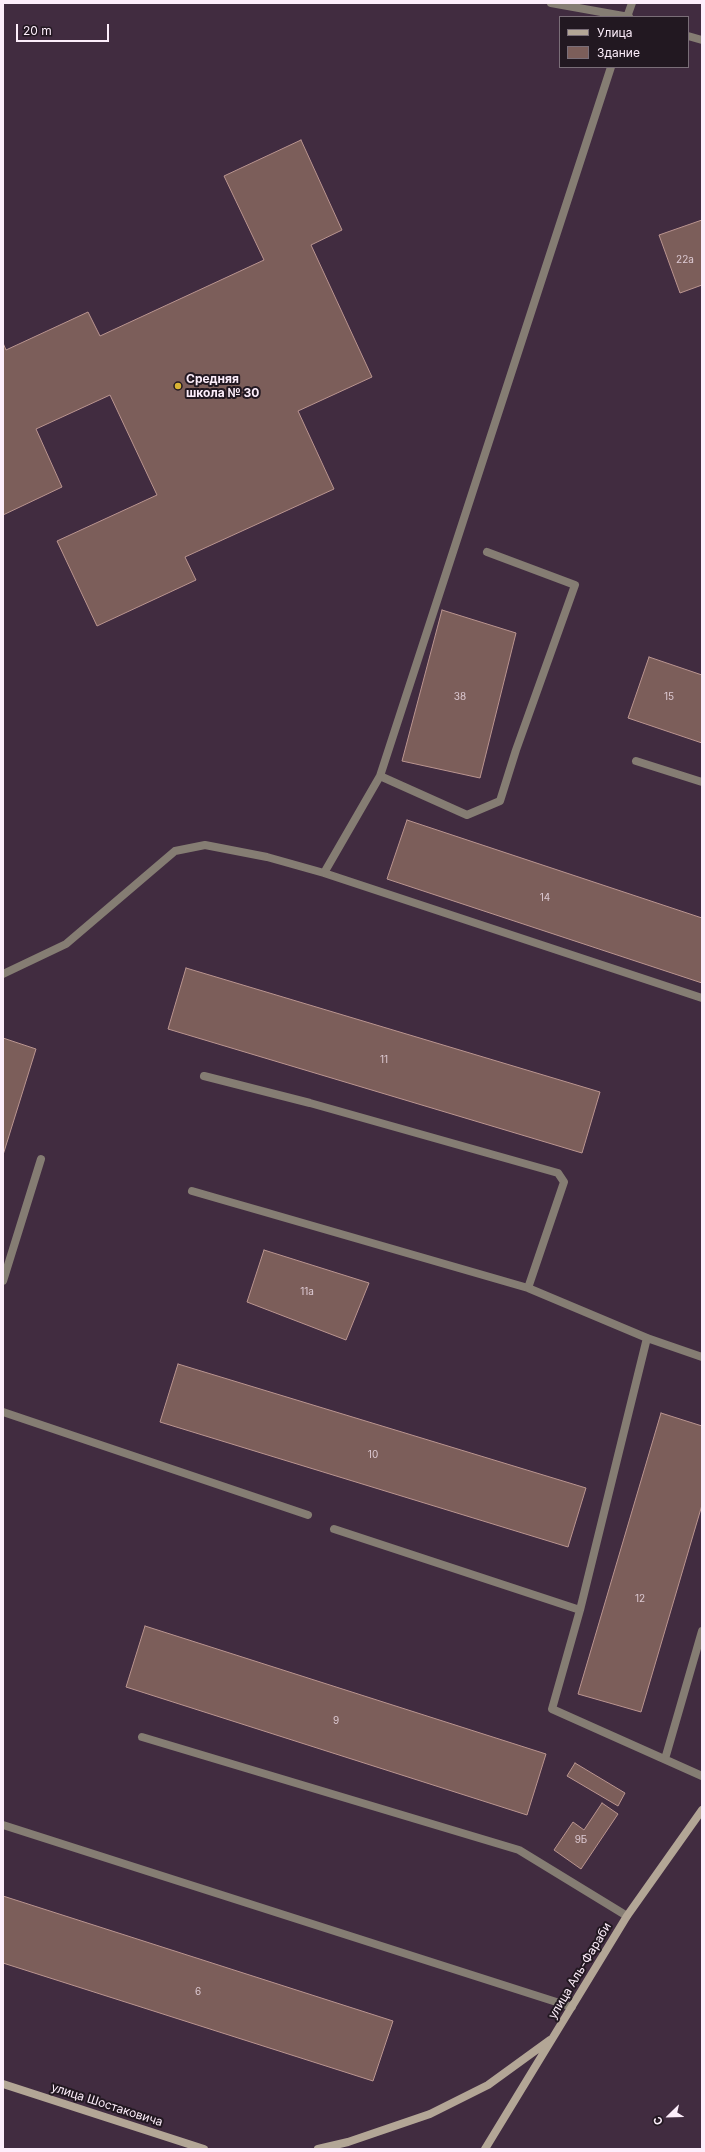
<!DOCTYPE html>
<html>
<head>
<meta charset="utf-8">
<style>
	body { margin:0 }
	#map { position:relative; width:705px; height:2152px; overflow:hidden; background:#412c40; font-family:Inter,sans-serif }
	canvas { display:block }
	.frame { position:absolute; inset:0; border:4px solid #fdeefb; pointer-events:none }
	.legend { position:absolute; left:559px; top:16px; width:130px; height:52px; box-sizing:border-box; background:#221821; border:1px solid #7a6e78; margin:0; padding:5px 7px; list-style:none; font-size:12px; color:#fdeefb }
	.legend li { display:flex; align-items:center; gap:8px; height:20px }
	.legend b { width:20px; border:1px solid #7a6e78 }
	.north { position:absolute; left:649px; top:2096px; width:40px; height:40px; -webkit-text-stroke:3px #221821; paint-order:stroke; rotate:247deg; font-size:11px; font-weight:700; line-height:16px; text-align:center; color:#fdeefb }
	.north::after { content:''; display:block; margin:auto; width:14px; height:18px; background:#fdeefb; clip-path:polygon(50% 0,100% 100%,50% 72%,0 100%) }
	.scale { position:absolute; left:16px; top:24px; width:93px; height:18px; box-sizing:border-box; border:2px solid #fdeefb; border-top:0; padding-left:5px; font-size:12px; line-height:14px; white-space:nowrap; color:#fdeefb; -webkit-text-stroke:3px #221821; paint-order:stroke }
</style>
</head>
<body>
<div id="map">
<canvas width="705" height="2152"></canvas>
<div class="frame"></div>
<ul class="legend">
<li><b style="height:5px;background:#b3a696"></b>Улица</li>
<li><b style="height:11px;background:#7c5e5a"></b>Здание</li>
</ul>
<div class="north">С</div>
<div class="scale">20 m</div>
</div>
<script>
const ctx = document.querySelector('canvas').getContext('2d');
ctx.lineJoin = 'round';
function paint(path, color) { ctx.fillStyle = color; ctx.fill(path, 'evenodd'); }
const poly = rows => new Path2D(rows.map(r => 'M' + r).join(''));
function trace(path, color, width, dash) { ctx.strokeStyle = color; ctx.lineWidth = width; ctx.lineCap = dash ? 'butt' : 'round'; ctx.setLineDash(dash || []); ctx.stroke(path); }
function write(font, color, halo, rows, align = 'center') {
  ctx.font = font + ' Inter,sans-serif'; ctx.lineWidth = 4; ctx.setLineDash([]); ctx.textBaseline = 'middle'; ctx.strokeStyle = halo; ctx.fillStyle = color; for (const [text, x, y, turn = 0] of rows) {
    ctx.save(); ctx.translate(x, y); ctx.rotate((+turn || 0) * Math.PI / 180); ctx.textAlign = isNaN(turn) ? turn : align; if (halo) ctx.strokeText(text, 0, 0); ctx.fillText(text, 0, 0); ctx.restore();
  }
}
const building = poly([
	[301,140,342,230,311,245,372,377,298,411,334,489,185,557,196,580,97,626,57,541,157,495,110,395,36,429,62,487,3,515,3,343,6,350,88,312,100,336,264,260,224,176,301,140],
	[702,220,702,285,680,293,659,235,702,220],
	[442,610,516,633,480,778,402,761,442,610],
	[649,657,702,675,702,743,628,718,649,657],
	[407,820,702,918,702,983,387,879,407,820],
	[186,968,600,1092,582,1153,168,1029,186,968],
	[3,1038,36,1049,3,1155,3,1038],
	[264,1250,369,1283,346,1340,247,1302,264,1250],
	[178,1364,586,1488,568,1547,160,1422,178,1364],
	[661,1413,702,1426,702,1505,641,1712,578,1694,661,1413],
	[145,1626,546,1754,527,1815,126,1687,145,1626],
	[575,1763,625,1793,618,1806,567,1776,575,1763],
	[602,1803,618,1814,581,1869,554,1850,573,1822,584,1830,602,1803],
	[3,1896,393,2021,373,2081,3,1963,3,1896]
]);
const lane = poly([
	[551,3,629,17],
	[627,17,632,3],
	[688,36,702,40],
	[636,761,702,782],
	[380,776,467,815,500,801,516,750,575,585,487,552],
	[324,873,702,998],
	[3,974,66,944,175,851,205,845,267,857,324,873,380,776,611,67],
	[204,1076,310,1103,558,1173,564,1182,528,1288,647,1338,702,1357],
	[192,1191,528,1288],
	[3,1281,41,1159],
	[647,1338,580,1610,552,1709,702,1776],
	[3,1412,308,1515],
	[334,1529,580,1610],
	[142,1737,519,1850,627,1916],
	[665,1759,702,1631],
	[3,1825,572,2007]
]);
const secondary = poly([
	[3,2084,204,2149],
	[318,2149,348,2142,430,2114,488,2085,550,2040],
	[485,2149,627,1916,702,1810]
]);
const markers = [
	[178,386,4,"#d9b334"]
];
const numberNames = [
	["22а",685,260],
	["38",460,697],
	["15",669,697],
	["14",545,898],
	["11",384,1060],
	["11а",307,1292],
	["10",373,1455],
	["12",640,1599],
	["9",336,1721],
	["9Б",581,1840],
	["6",198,1992]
];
const poiNames = [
	["Средняя",186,379],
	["школа № 30",186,393]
];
const streetNames = [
	["улица Аль-Фараби",580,1971,-59],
	["улица Шостаковича",107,2105,18]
];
paint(building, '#7c5e5a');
trace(building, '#ba9590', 1);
trace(lane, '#857d73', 8);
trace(secondary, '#b3a696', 8);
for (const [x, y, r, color] of markers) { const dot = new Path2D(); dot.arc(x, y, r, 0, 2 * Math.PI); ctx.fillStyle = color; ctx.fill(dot); trace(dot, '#221821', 1.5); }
write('10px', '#ddcad3', null, numberNames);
write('bold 12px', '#fdeefb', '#221821', poiNames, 'left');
write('12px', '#fdeefb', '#221821', streetNames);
</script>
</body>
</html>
